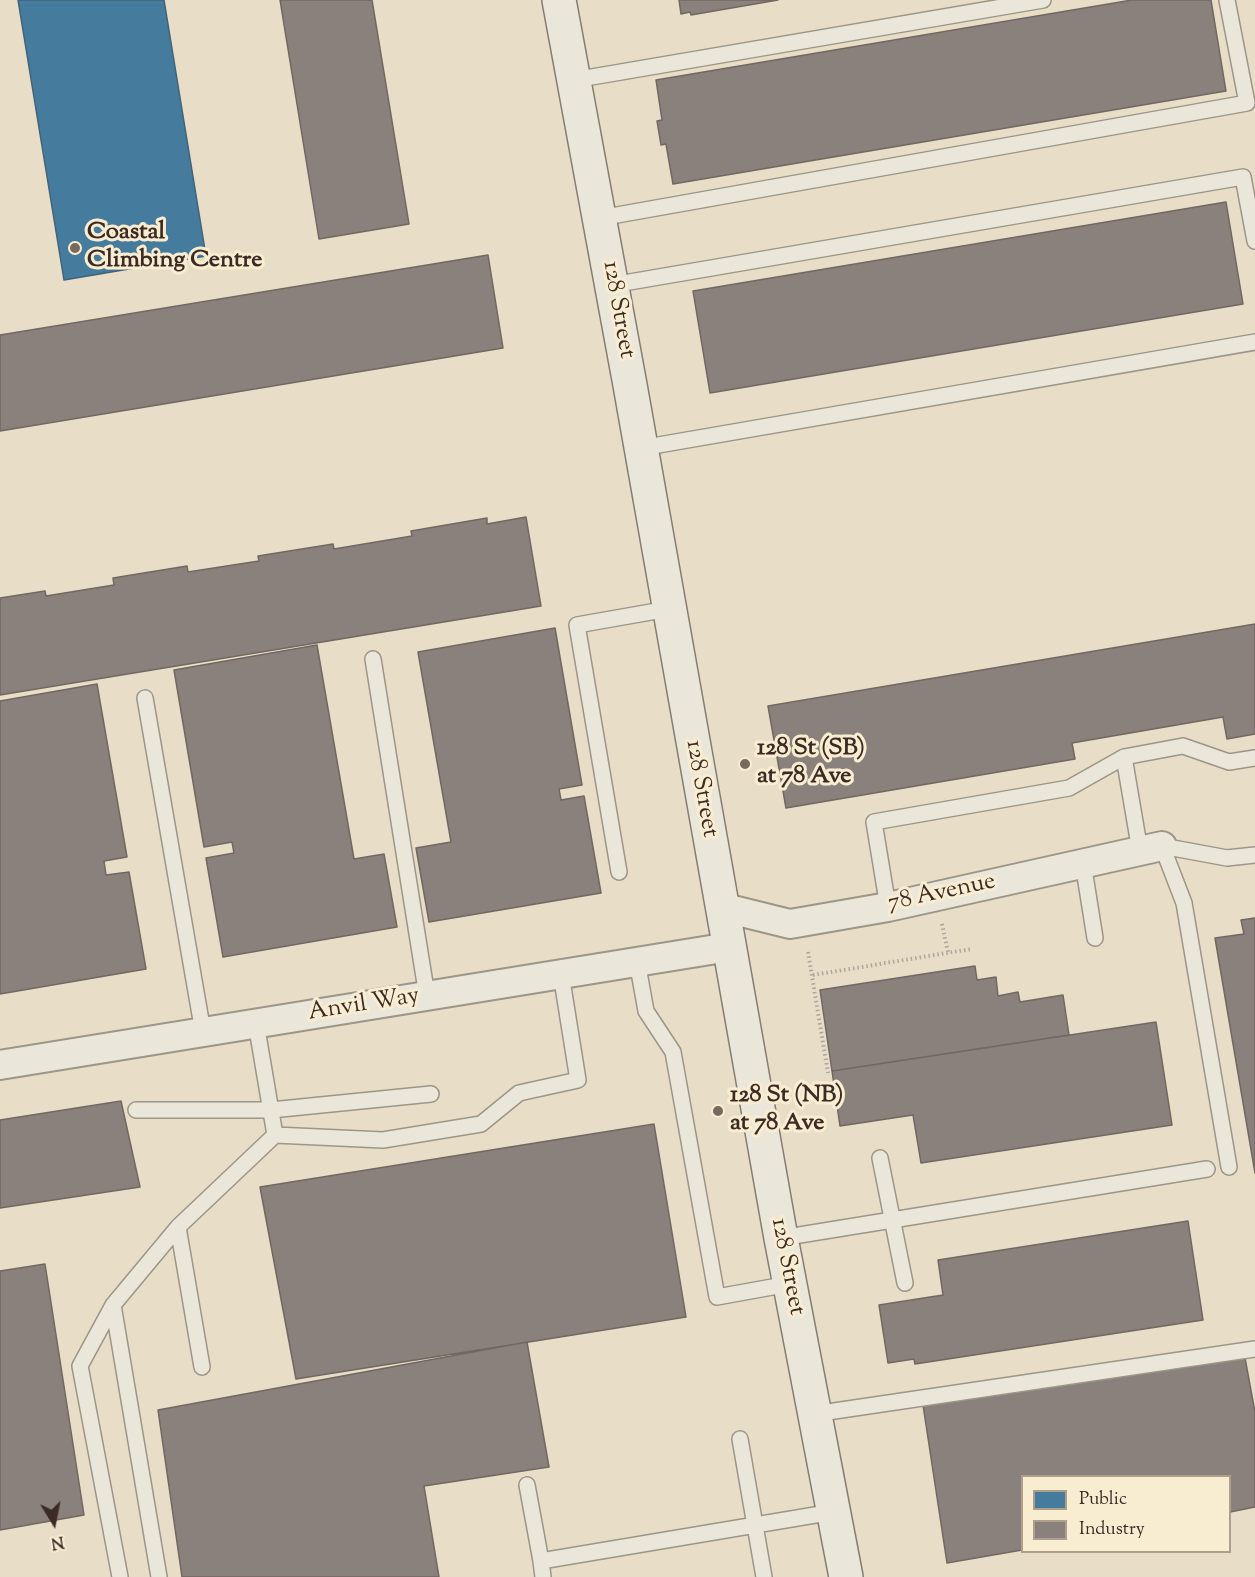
<!DOCTYPE html>
<html>
<head>
<meta charset="utf-8">
<style>
	body { margin:0 }
	#map { position:relative; width:1255px; height:1577px; overflow:hidden; background:#e8ddc6; font-family:"Sorts Mill Goudy",serif }
	canvas { display:block }
	.legend { position:absolute; left:1021px; top:1475px; width:210px; height:78px; box-sizing:border-box; background:#f9edd1; border:2px solid #ad9f8c; margin:0; padding:8px 10px; list-style:none; font-size:18px; color:#3c2b25 }
	.legend li { display:flex; align-items:center; gap:12px; height:30px }
	.legend b { width:30px; border:2px solid #ad9f8c }
	.north { position:absolute; left:24px; top:1493px; width:60px; height:60px; -webkit-text-stroke:4px #f9edd1; paint-order:stroke; rotate:170deg; font-size:16px; font-weight:700; line-height:24px; text-align:center; color:#3c2b25 }
	.north::after { content:''; display:block; margin:auto; width:21px; height:27px; background:#3c2b25; clip-path:polygon(50% 0,100% 100%,50% 72%,0 100%) }
</style>
</head>
<body>
<div id="map">
<canvas width="1255" height="1577"></canvas>
<ul class="legend">
<li><b style="height:16px;background:#457b9d"></b>Public</li>
<li><b style="height:16px;background:#8a817c"></b>Industry</li>
</ul>
<div class="north">N</div>
</div>
<script>
const ctx = document.querySelector('canvas').getContext('2d');
ctx.lineJoin = 'round';
function paint(path, color) { ctx.fillStyle = color; ctx.fill(path, 'evenodd'); }
const poly = rows => new Path2D(rows.map(r => 'M' + r).join(''));
function trace(path, color, width, dash) { ctx.strokeStyle = color; ctx.lineWidth = width; ctx.lineCap = dash ? 'butt' : 'round'; ctx.setLineDash(dash || []); ctx.stroke(path); }
function write(font, color, halo, rows, align = 'center') {
  ctx.font = font + ' "Sorts Mill Goudy",serif'; ctx.lineWidth = 6; ctx.setLineDash([]); ctx.textBaseline = 'middle'; ctx.strokeStyle = halo; ctx.fillStyle = color; for (const [text, x, y, turn = 0] of rows) {
    ctx.save(); ctx.translate(x, y); ctx.rotate((+turn || 0) * Math.PI / 180); ctx.textAlign = isNaN(turn) ? turn : align; if (halo) ctx.strokeText(text, 0, 0); ctx.fillText(text, 0, 0); ctx.restore();
  }
}
const public = poly([
	[18,0,164,0,206,256,64,280,18,0]
]);
const industry = poly([
	[280,0,372,0,409,224,319,239,280,0],
	[679,0,778,0,691,15,690,12,681,14,679,0],
	[1132,0,1211,0,1226,91,673,184,666,144,661,145,657,121,662,120,656,80,1132,0],
	[1226,202,1243,304,710,393,693,291,1226,202],
	[488,255,503,348,0,431,0,335,488,255],
	[526,517,541,606,0,695,0,598,45,591,46,596,114,585,113,578,187,566,188,572,259,561,258,556,333,544,334,549,412,536,411,531,487,518,487,524,526,517],
	[1255,624,1255,734,1227,739,1223,717,1072,743,1075,759,786,808,768,706,1255,624],
	[555,628,582,785,559,789,561,800,584,796,601,893,429,922,416,848,451,842,418,652,555,628],
	[317,645,354,859,384,854,397,927,223,957,206,858,234,853,232,842,204,847,174,670,317,645],
	[97,684,127,857,104,861,106,875,129,872,146,969,0,994,0,701,97,684],
	[1255,918,1255,1173,1215,938,1244,934,1241,920,1255,918],
	[975,966,977,980,996,977,998,996,1018,992,1020,1002,1063,995,1069,1035,832,1071,820,990,975,966],
	[1156,1022,1172,1125,921,1163,913,1115,840,1126,832,1071,1156,1022],
	[121,1101,140,1187,0,1208,0,1120,121,1101],
	[654,1124,686,1317,296,1379,260,1187,654,1124],
	[1188,1221,1203,1320,915,1364,914,1359,888,1363,879,1305,943,1295,938,1260,1188,1221],
	[45,1264,84,1515,0,1530,0,1271,45,1264],
	[527,1342,549,1467,424,1486,439,1577,182,1577,158,1410,527,1342],
	[1245,1358,1255,1412,1255,1507,1230,1512,1230,1476,1022,1476,1022,1550,947,1563,923,1405,1245,1358]
]);
const path = poly([
	[942,924,948,952],
	[808,952,828,1073],
	[813,975,971,949]
]);
const service = poly([
	[574,80,1043,0],
	[600,218,1247,103,1227,0],
	[612,285,1243,177,1255,241],
	[641,448,1255,342],
	[373,659,427,996],
	[145,698,203,1032],
	[1124,757,1140,851],
	[1162,846,1184,903,1229,1167],
	[1162,846,1227,858,1255,855],
	[1083,863,1095,938],
	[619,872,577,625,668,609],
	[888,907,874,822,1069,788,1124,757,1183,746,1229,762,1255,758],
	[637,961,646,1011,673,1052,717,1297,789,1284],
	[256,1023,275,1135,383,1140,481,1124,519,1093,578,1080,561,974],
	[136,1110,271,1110,431,1094],
	[880,1158,905,1283],
	[178,1227,202,1367],
	[781,1238,1207,1169],
	[113,1305,159,1577],
	[814,1414,1255,1349],
	[740,1439,764,1577],
	[527,1485,541,1561],
	[120,1577,80,1366,113,1305,178,1227,275,1135],
	[543,1577,541,1561,833,1512]
]);
const minor = poly([
	[721,907,790,924,888,907,1162,846],
	[0,1065,729,947]
]);
const secondary = poly([
	[559,0,630,385,781,1238,846,1577]
]);
const markers = [
	[75,248,6,"#78695d"],
	[745,764,6,"#78695d"],
	[718,1111,6,"#78695d"]
];
const poiNames = [
	["Coastal",87,234],
	["Climbing Centre",87,262],
	["128 St (SB)",757,750],
	["at 78 Ave",757,778],
	["128 St (NB)",730,1097],
	["at 78 Ave",730,1125]
];
const streetNames = [
	["128 Street",617,310,80],
	["128 Street",700,789,80],
	["78 Avenue",942,894,-12],
	["Anvil Way",364,1006,-9],
	["128 Street",786,1267,79]
];
paint(public, '#457b9d');
trace(public, '#426379', 1.5);
paint(industry, '#8a817c');
trace(industry, '#736762', 1.5);
trace(service, '#9d9587', 18);
trace(minor, '#9d9587', 32);
trace(secondary, '#867d71', 36);
trace(path, '#aca79e', 4, [1.5, 3]);
trace(service, '#ebe6da', 15);
trace(minor, '#ebe6da', 28);
trace(secondary, '#ebe6da', 33);
for (const [x, y, r, color] of markers) { const dot = new Path2D(); dot.arc(x, y, r, 0, 2 * Math.PI); ctx.fillStyle = color; ctx.fill(dot); trace(dot, '#f9edd1', 2); }
write('bold 24px', '#3c2b25', '#f9edd1', poiNames, 'left');
write('24px', '#3c2b25', '#f9edd1', streetNames);
</script>
</body>
</html>
